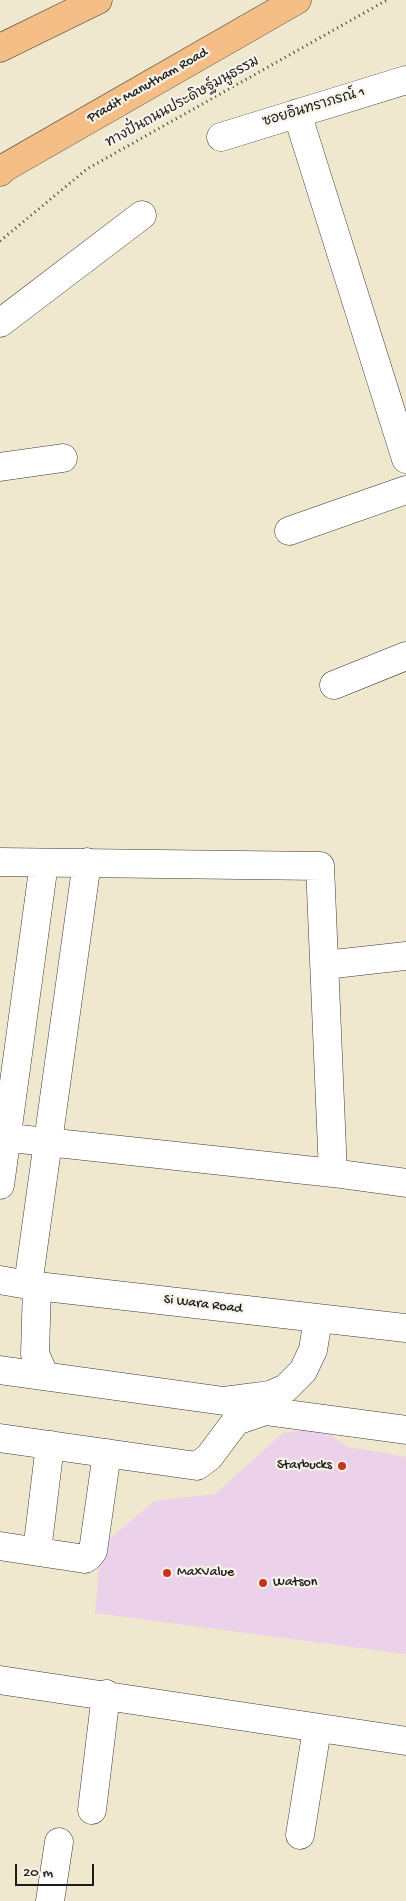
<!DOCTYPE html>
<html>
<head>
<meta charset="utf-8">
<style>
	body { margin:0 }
	#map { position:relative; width:406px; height:1901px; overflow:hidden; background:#efe7ce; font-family:"Gochi Hand",sans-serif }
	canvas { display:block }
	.scale { position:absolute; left:15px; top:1864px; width:79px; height:22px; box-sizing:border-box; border:2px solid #1c1c1c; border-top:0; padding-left:6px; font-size:15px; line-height:18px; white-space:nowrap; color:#1c1c1c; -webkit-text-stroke:4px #f7f3e8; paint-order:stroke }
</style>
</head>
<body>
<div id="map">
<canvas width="406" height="1901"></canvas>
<div class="scale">20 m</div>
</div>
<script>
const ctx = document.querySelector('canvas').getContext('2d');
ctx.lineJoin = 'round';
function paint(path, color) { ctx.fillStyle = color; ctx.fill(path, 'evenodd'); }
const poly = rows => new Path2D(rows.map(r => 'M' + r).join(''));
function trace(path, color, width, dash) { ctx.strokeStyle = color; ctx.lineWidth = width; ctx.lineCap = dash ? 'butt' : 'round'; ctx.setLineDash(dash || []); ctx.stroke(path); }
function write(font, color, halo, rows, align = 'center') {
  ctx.font = font + ' "Gochi Hand","Playpen Sans Thai",sans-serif'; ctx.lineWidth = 4.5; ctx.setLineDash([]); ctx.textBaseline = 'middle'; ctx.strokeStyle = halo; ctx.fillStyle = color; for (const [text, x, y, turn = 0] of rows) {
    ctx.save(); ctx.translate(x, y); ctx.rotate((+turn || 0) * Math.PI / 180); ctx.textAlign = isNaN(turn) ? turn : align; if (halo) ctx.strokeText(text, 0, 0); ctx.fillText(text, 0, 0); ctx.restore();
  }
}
const built = poly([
	[321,1428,347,1447,406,1457,406,1654,95,1613,101,1547,154,1501,215,1494,283,1433]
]);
const path = poly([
	[0,241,87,169,387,0]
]);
const minor = poly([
	[297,113,406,459],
	[221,137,406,80],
	[0,323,142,215],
	[0,467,63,458],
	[289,531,406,490],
	[334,685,406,656],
	[0,862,320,866,333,1173],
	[325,965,406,956],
	[0,1137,333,1173,406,1183],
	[0,1185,44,863],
	[0,1280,28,1285,406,1328],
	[28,1285,87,862],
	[37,1286,35,1354,45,1376],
	[0,1370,224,1401,255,1397,270,1395,286,1388,303,1371,313,1350,318,1319],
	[0,1438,197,1466,209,1457,236,1421,265,1411,406,1430],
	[0,1546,85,1559,89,1556,93,1551,107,1453],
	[37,1551,50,1445],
	[0,1680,406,1741],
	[92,1810,106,1694],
	[300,1835,317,1729],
	[50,1901,59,1842]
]);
const major = poly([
	[0,172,4,168,297,0]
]);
const highway = poly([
	[0,48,98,0],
	[0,170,4,168]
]);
const markers = [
	[342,1466,5,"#c8321e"],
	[167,1573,5,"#c8321e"],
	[263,1583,5,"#c8321e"]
];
const streetNames = [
	["Pradit Manutham Road",148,86,-30],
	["ทางปั่นถนนประดิษฐ์มนูธรรม",183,103,-29],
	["ซอยอินทราภรณ์ 1",314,108,-17],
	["Si Wara Road",203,1305,7]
];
const poiNames = [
	["Starbucks",332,1466,"right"],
	["MaxValue",177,1573],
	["Watson",273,1583]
];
paint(built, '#ecd1ea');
trace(minor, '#3c3a37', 29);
trace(major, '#3c3a37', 29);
trace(highway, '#3c3a37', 29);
trace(path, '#3c3a37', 3, [1, 4]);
trace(minor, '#fff', 28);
trace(major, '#f6be87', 28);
trace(highway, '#f6be87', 28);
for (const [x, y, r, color] of markers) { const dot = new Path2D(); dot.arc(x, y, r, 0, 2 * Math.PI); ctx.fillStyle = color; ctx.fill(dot); trace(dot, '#f7f3e8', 2); }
write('14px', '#1c1c1c', '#f7f3e8', streetNames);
write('14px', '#1c1c1c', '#f7f3e8', poiNames, 'left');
</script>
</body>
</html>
